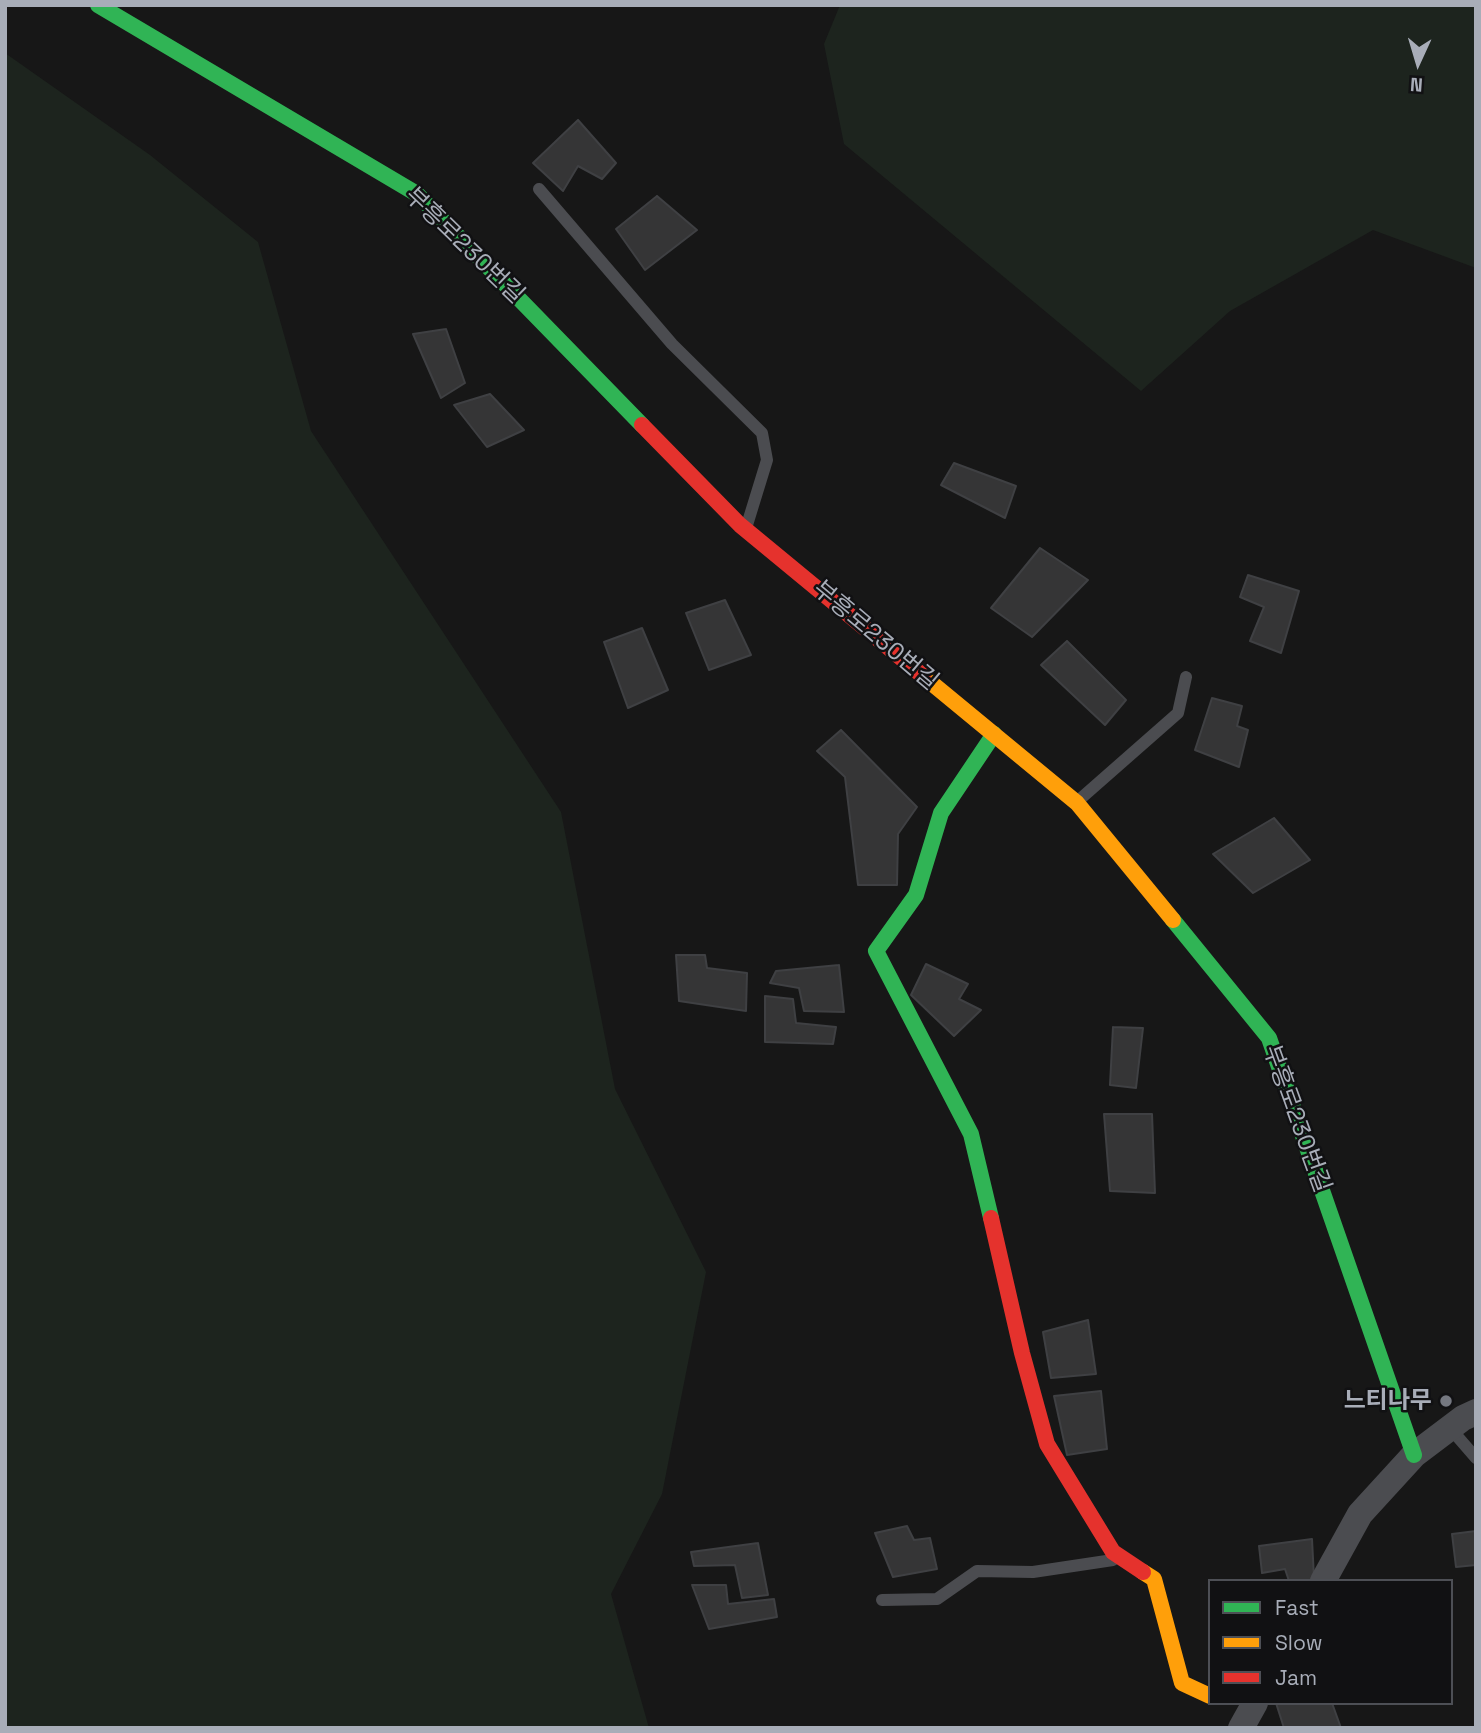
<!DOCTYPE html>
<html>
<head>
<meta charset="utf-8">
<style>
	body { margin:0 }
	#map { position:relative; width:1481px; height:1733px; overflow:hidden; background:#171717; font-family:"Space Grotesk",sans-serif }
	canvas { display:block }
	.frame { position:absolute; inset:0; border:7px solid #a8adb8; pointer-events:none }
	.legend { position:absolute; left:1208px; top:1579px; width:245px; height:126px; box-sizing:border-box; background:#111113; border:2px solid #4d4f55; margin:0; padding:9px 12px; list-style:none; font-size:21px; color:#a8adb8 }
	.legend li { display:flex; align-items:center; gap:14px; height:35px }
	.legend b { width:35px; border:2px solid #4d4f55 }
	.north { position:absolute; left:1383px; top:28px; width:70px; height:70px; -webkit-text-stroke:5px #111113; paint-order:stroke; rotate:184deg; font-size:19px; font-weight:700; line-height:28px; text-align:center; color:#a8adb8 }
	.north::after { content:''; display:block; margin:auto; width:24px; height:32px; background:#a8adb8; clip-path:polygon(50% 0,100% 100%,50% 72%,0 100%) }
</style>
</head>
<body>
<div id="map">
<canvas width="1481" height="1733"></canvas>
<div class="frame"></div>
<ul class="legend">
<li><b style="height:9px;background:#30b455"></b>Fast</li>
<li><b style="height:9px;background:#ff9f0a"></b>Slow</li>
<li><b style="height:9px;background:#e5322d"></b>Jam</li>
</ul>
<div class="north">N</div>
</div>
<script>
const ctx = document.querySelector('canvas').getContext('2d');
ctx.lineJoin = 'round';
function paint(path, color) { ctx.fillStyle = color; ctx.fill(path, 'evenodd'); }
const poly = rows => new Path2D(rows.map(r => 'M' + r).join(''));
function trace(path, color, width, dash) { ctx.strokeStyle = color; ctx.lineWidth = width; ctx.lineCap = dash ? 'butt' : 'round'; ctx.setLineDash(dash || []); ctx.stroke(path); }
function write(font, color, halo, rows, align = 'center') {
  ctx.font = font + ' "Space Grotesk","Noto Sans KR",sans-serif'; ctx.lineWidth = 5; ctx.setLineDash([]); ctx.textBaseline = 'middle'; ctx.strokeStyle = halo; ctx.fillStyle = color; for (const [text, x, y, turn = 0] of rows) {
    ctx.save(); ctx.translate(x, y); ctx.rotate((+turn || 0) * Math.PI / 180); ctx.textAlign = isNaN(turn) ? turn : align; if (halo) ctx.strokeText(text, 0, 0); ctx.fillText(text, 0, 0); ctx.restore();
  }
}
const green = poly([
	[840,5,1476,5,1476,268,1373,230,1230,311,1141,391,844,144,824,44],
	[5,53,150,155,258,242,311,431,561,812,615,1089,706,1272,662,1494,611,1594,649,1728,5,1728]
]);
const building = poly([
	[578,120,616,163,602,179,578,166,563,191,533,163,578,120],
	[657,196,697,230,645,270,616,229,657,196],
	[446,329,465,383,441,398,413,334,446,329],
	[490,394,524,430,487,447,454,405,490,394],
	[954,463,1016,486,1005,518,941,485,954,463],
	[1040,548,1088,580,1032,637,991,608,1040,548],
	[1248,575,1299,591,1281,653,1250,641,1264,607,1240,597,1248,575],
	[725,600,751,655,709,670,686,613,725,600],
	[642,628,668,690,628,708,604,642,642,628],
	[1067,641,1126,700,1105,725,1041,665,1067,641],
	[1212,698,1242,706,1237,726,1248,730,1239,767,1195,750,1212,698],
	[841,730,917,807,898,834,897,885,858,885,845,777,817,751,841,730],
	[1274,818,1310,860,1253,893,1213,854,1274,818],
	[676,955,705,955,707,968,747,973,746,1011,679,1001,676,955],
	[926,964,968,984,959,999,981,1010,954,1036,911,995,926,964],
	[839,965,844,1012,804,1011,799,988,770,983,776,971,839,965],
	[765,996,793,999,796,1023,836,1027,833,1044,765,1042,765,996],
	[1113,1027,1143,1028,1136,1088,1110,1085,1113,1027],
	[1104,1114,1152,1114,1155,1193,1110,1191,1104,1114],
	[1088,1320,1096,1374,1051,1378,1043,1332,1088,1320],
	[1101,1391,1107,1449,1067,1455,1054,1396,1101,1391],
	[907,1526,914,1540,930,1538,937,1569,893,1577,875,1533,907,1526],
	[1476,1531,1476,1565,1456,1567,1452,1534,1476,1531],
	[1312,1539,1314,1578,1309,1581,1289,1581,1285,1569,1262,1573,1259,1546,1312,1539],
	[758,1543,768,1595,742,1598,735,1565,694,1566,691,1552,758,1543],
	[692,1585,726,1585,728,1604,774,1599,777,1617,709,1629,692,1585],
	[1276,1703,1332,1703,1341,1728,1284,1728,1276,1703]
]);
const lane = poly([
	[539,189,672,344,762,433,767,460,747,525],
	[1079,800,1178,713,1186,677],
	[1450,1428,1476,1458],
	[882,1600,937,1599,977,1571,1033,1572,1113,1560]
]);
const street = poly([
	[1323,1581,1360,1514,1414,1455,1463,1418,1476,1412],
	[1241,1728,1255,1703]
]);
const fast = poly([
	[98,5,417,194,642,425],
	[1173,920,1269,1038,1414,1455],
	[991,1218,971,1134,876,951,916,895,941,813,994,734]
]);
const slow = poly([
	[923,676,1077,803,1173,920],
	[1143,1572,1154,1579,1182,1683,1210,1696]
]);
const jam = poly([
	[642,425,740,525,923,676],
	[991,1218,1022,1353,1047,1444,1113,1552,1143,1572]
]);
const markers = [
	[1446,1401,7,"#757880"]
];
const streetNames = [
	["부흥로230번길",464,246,44],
	["부흥로230번길",875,636,40],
	["부흥로230번길",1296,1119,70]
];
const poiNames = [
	["느티나무",1432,1401]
];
paint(green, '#1d241e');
paint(building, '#353536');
trace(building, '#3f4043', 2);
trace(lane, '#4b4c50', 12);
trace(street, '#4b4c50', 26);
trace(fast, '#30b455', 16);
trace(slow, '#ff9f0a', 16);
trace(jam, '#e5322d', 16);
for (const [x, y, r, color] of markers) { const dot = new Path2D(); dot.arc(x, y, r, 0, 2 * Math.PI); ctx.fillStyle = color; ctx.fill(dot); trace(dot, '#111113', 2.5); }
write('24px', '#a8adb8', '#111113', streetNames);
write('bold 24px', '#a8adb8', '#111113', poiNames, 'right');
</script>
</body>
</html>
